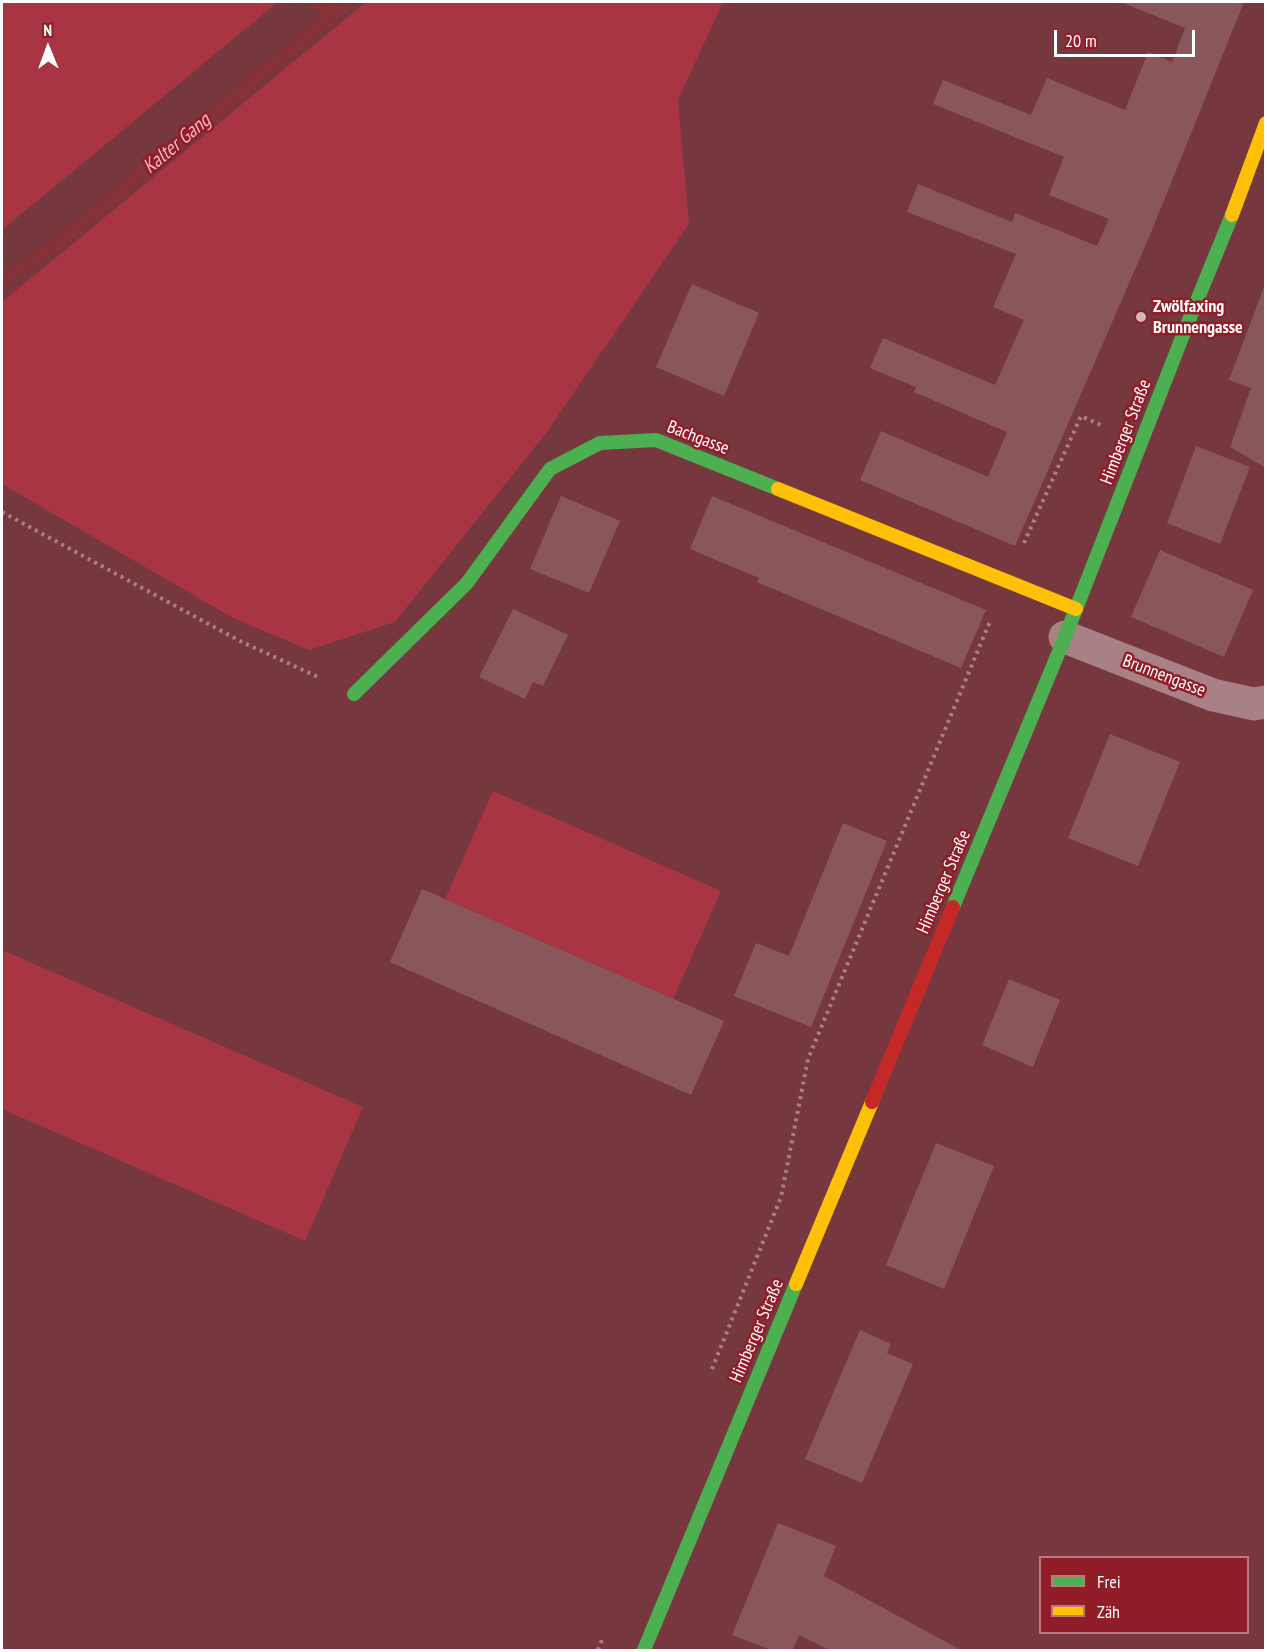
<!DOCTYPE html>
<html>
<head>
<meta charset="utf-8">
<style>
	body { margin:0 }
	#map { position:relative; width:1267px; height:1652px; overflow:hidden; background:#76383e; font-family:"PT Sans Narrow",sans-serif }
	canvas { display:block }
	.frame { position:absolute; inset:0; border:3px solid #fff; pointer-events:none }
	.legend { position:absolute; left:1039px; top:1556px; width:210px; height:78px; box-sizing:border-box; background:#911d28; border:2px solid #bd777e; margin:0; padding:8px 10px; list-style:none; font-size:18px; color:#fff }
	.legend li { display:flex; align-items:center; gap:12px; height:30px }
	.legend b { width:30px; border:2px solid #bd777e }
	.north { position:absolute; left:18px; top:18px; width:60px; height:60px; -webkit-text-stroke:4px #911d28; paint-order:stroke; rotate:359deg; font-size:16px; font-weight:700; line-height:24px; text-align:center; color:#fff }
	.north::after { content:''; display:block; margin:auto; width:21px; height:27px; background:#fff; clip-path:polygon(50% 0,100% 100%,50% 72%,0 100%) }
	.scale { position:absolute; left:1054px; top:30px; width:141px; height:27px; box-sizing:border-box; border:3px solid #fff; border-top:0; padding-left:8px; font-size:18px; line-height:21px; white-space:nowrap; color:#fff; -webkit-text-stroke:4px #911d28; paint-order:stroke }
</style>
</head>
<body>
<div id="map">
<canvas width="1267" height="1652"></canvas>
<div class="frame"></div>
<ul class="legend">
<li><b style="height:8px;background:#4caf50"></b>Frei</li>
<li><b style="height:8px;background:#ffc107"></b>Zäh</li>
</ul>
<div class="north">N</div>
<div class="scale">20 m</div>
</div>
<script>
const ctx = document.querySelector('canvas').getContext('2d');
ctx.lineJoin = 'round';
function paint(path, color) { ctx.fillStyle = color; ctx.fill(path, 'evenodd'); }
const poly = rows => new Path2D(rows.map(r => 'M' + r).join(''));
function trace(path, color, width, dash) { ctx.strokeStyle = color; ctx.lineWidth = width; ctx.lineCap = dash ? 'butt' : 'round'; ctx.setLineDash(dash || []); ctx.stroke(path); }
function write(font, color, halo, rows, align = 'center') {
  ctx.font = font + ' "PT Sans Narrow",sans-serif'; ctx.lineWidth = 5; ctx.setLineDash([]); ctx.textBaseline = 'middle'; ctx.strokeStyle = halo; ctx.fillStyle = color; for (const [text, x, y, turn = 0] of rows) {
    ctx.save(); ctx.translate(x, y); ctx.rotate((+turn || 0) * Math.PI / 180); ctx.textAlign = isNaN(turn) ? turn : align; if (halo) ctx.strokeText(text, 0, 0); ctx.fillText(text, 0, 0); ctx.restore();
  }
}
const green = poly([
	[2,2,278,2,2,230],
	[366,2,723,2,678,100,689,224,547,432,395,622,309,650,233,618,2,484,2,302],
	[493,791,721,891,673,999,445,899],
	[2,950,363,1107,305,1241,2,1109]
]);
const stream = poly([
	[316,2,332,15],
	[2,280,56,245,348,2]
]);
const building = poly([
	[1121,2,1244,2,1150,235,1015,546,860,480,881,431,988,477,1007,432,914,392,916,387,870,368,883,338,995,385,1024,320,993,307,1016,254,907,212,918,184,1012,222,1015,213,1097,246,1109,219,1049,195,1064,157,933,104,943,80,1031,115,1047,78,1125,110,1148,52,1172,62,1185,28],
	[1266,282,1266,468,1230,447,1251,388,1229,380],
	[692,284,759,313,724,396,656,367],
	[1196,446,1250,467,1220,544,1167,523],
	[561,496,620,521,589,593,530,569],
	[712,496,986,610,961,668,757,582,759,578,690,549],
	[1160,550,1253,590,1224,657,1131,617],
	[513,609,568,635,543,686,533,682,525,699,479,677],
	[1110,734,1180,762,1138,866,1068,838],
	[843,823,887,841,811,1027,734,996,756,943,789,956],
	[422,889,724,1021,691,1095,390,962],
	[1009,979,1060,1000,1033,1067,982,1045],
	[936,1143,994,1166,944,1289,886,1265],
	[860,1330,891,1344,887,1353,913,1364,862,1483,805,1459],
	[778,1523,836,1546,824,1576,961,1650,829,1650,799,1635,793,1650,771,1650,732,1635]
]);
const path = poly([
	[2,512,240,641,318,677],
	[1024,543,1081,416,1103,426],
	[712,1369,781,1197,808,1059,991,619],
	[598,1650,602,1640]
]);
const street = poly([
	[1065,637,1213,695,1254,704,1266,702]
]);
const fast = poly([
	[354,694,467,583,550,469,600,443,656,440,778,489],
	[953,907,1065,637,1185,330,1232,215],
	[644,1650,796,1284]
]);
const slow = poly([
	[1232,215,1266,123],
	[778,489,1076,609],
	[796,1284,872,1102]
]);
const jam = poly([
	[872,1102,953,907]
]);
const markers = [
	[1141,317,6,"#cfb9bb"]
];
const poiNames = [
	["Zwölfaxing",1153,307],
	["Brunnengasse",1153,328]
];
const streetNames = [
	["Himberger Straße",1126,432,-69],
	["Bachgasse",698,438,21],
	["Brunnengasse",1164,676,21],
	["Himberger Straße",944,882,-67],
	["Himberger Straße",757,1331,-67]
];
const waterNames = [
	["Kalter Gang",177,144,-40]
];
paint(green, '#a83541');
trace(stream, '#853339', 14);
paint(building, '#88565b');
trace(path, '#a98085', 4, [3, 4.5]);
trace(street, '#a98085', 33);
trace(fast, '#4caf50', 14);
trace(slow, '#ffc107', 14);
trace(jam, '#c62828', 14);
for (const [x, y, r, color] of markers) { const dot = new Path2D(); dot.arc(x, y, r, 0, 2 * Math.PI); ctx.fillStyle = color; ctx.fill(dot); trace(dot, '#911d28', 2); }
write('bold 18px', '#fff', '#911d28', poiNames, 'left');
write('18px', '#fff', '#911d28', streetNames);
write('italic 20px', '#f5bac0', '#911d28', waterNames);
</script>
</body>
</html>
